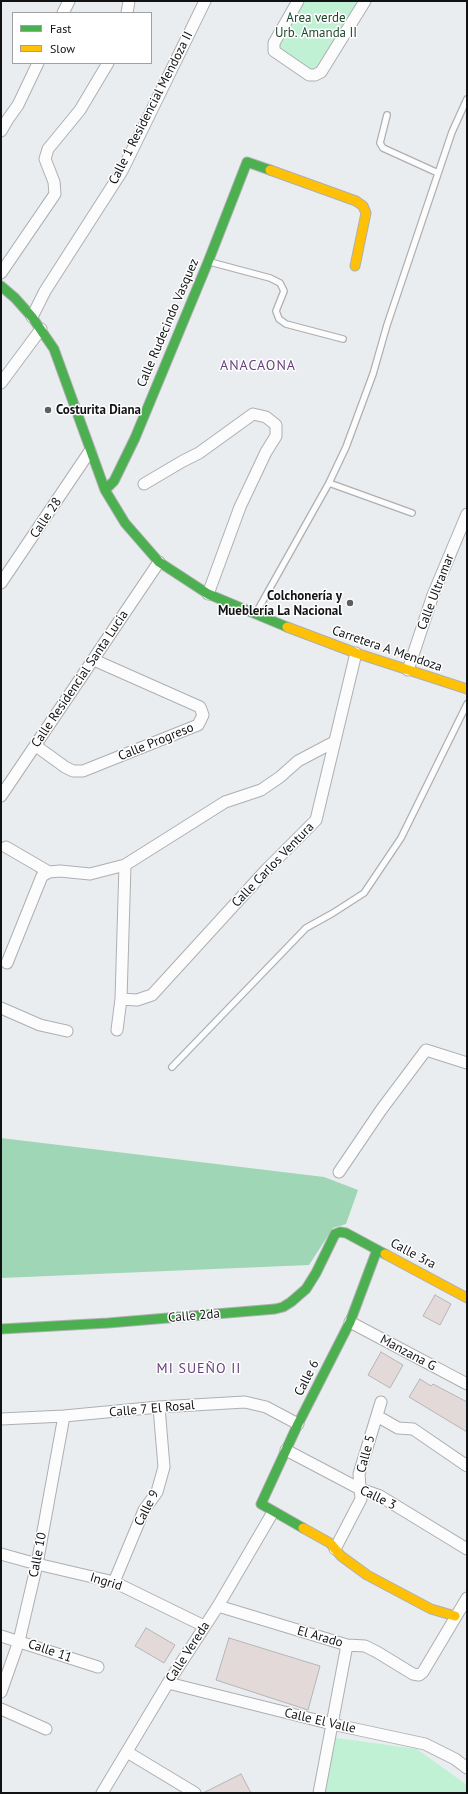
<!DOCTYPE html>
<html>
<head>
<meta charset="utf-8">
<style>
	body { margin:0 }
	#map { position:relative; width:468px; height:1794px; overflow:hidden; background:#eaedf0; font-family:"PT Sans",sans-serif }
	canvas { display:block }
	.frame { position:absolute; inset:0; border:2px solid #111214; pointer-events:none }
	.legend { position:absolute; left:12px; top:12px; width:140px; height:52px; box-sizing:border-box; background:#fff; border:1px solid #a0a0a1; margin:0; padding:5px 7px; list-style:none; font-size:12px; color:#111214 }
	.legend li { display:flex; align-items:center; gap:8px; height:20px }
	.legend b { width:20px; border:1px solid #a0a0a1 }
</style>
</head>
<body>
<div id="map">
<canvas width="468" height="1794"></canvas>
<div class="frame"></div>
<ul class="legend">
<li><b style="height:5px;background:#4caf50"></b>Fast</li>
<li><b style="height:5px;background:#ffc107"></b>Slow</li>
</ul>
</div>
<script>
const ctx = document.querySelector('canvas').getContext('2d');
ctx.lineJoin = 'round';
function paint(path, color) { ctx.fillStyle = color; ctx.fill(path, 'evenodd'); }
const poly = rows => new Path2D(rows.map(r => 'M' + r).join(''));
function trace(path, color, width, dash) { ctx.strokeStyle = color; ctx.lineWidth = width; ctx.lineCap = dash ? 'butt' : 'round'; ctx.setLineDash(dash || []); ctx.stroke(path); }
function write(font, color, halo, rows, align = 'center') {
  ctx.font = font + ' "PT Sans",sans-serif'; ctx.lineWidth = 3; ctx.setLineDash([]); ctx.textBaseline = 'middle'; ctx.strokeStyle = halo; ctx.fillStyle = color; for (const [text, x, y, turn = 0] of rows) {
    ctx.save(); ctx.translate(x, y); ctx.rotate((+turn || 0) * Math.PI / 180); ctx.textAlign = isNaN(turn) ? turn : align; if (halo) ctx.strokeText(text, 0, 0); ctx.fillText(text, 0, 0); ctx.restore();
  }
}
const green = poly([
	[303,1,359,1,315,72,277,47],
	[330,1737,417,1749,467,1785,467,1793,321,1793]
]);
const forest = poly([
	[1,1138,324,1177,358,1190,346,1224,333,1228,309,1265,1,1278]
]);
const building = poly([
	[435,1295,451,1304,440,1325,423,1316,435,1295],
	[381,1352,403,1365,390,1388,368,1375,381,1352],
	[420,1379,431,1386,433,1384,467,1402,467,1432,409,1397,420,1379],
	[146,1628,175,1645,164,1663,135,1646,146,1628],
	[229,1638,320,1666,308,1710,216,1680,229,1638],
	[241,1774,251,1793,203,1793,241,1774]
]);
const lane = poly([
	[387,115,380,143,383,148,438,173],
	[210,262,270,278,280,283,284,291,276,311,279,319,286,324,343,339],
	[329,483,412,513],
	[256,613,329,483,346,447,373,374,387,325,452,132,467,99],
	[172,1067,306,928,333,913,364,893,401,838,467,704]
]);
const street = poly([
	[298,1,274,43,274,51,309,75,315,75,321,72,365,1],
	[63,13,69,1],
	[127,13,129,1],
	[1,131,8,119,18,105,38,63],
	[1,273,55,194,54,182,45,159,48,149,80,110,108,63],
	[32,317,45,291,122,171,205,1],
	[1,383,41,329],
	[144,484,183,461,199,453,253,414,266,417,276,425,276,436,266,452,240,507,208,594],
	[1,583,90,451],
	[408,670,433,595,467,514],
	[36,746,65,767,73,771,83,771,198,725,203,715,200,707,94,660],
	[1,796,159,562],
	[6,847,49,872],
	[7,963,42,876,49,872,60,871,90,874,125,865,225,802,261,790,280,777,298,761,334,742],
	[121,999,137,1000,152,995,267,869,316,820,356,653],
	[1,1008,40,1025,67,1031],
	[117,1030,121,999,125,865],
	[339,1172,381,1110,426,1050,467,1063],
	[350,1322,467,1384],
	[377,1416,398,1428,413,1429,467,1466],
	[1,1419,64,1416,159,1407,245,1402,266,1407,298,1424],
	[286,1450,360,1489,380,1496,467,1549],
	[335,1549,361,1499,359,1474,381,1402],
	[1,1554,37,1564,114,1582,204,1626],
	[114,1582,144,1510,157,1492,164,1467,159,1407],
	[218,1606,347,1645,365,1646,377,1652,413,1674,419,1675,423,1672,467,1598],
	[1,1636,98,1667],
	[168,1683,332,1724,425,1744,455,1759,467,1768],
	[1,1692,19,1641,37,1564,64,1416],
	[1,1709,46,1729],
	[127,1752,195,1793],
	[102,1793,168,1683,218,1606,273,1512],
	[319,1793,347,1645]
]);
const fast = poly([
	[1,286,15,298,32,317,54,349,105,490,125,523,159,562,208,594,287,627],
	[105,490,114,481,135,438,208,262,247,162,270,170],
	[1,1329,108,1323,275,1309,283,1307,291,1302,306,1289,316,1273,335,1234,340,1232,346,1233,385,1254],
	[303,1528,261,1504,298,1424,350,1322,377,1250]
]);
const slow = poly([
	[270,170,356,201,363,206,366,213,355,266],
	[287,627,356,653,467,689],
	[385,1254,467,1298],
	[303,1528,330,1543,341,1556,367,1575,431,1609,455,1616]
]);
const markers = [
	[48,410,4,"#5d5f61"],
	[350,603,4,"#5d5f61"]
];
const parkNames = [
	["Area verde",316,18],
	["Urb. Amanda II",316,33]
];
const streetNames = [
	["Calle 1 Residencial Mendoza II",151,108,-63],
	["Calle Rudecindo Vasquez",168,323,-67],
	["Calle 28",46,518,-56],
	["Calle Ultramar",436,592,-69],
	["Carretera A Mendoza",387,649,19],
	["Calle Residencial Santa Lucia",80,679,-56],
	["Calle Progreso",156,742,-22],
	["Calle Carlos Ventura",273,865,-46],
	["Calle 3ra",413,1254,28],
	["Calle 2da",194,1316,-5],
	["Manzana G",408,1353,28],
	["Calle 6",307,1378,-63],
	["Calle 7 El Rosal",152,1409,-5],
	["Calle 5",366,1454,-75],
	["Calle 3",378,1498,26],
	["Calle 9",147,1508,-63],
	["Calle 10",38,1555,-79],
	["Ingrid",106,1582,17],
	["El Arado",320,1637,16],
	["Calle 11",50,1651,19],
	["Calle Vereda",188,1652,-57],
	["Calle El Valle",320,1721,13]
];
const poiNames = [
	["Costurita Diana",56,410],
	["Colchonería y",342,596,"right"],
	["Mueblería La Nacional",342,611,"right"]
];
const neighbourhoodNames = [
	["ANACAONA",258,366],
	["MI SUEÑO II",199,1369]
];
paint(green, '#c1f1d4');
paint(forest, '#9ed6b6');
paint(building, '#e4d9d9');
trace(building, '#b5b4b6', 1);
trace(lane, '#adafb1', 8);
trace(street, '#adafb1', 13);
trace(fast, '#adafb1', 11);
trace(slow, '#adafb1', 11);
trace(lane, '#fcfcfd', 5.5);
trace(street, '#fcfcfd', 11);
trace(fast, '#4caf50', 9);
trace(slow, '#ffc107', 9);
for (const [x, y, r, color] of markers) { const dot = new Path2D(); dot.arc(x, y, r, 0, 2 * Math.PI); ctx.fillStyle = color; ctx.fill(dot); trace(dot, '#fff', 1.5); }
write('13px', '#1e472e', '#fff', parkNames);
write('13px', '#111214', '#fff', streetNames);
write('bold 13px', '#111214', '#fff', poiNames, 'left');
ctx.letterSpacing = '1px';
write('14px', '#664079', '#fff', neighbourhoodNames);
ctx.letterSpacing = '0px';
</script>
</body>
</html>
